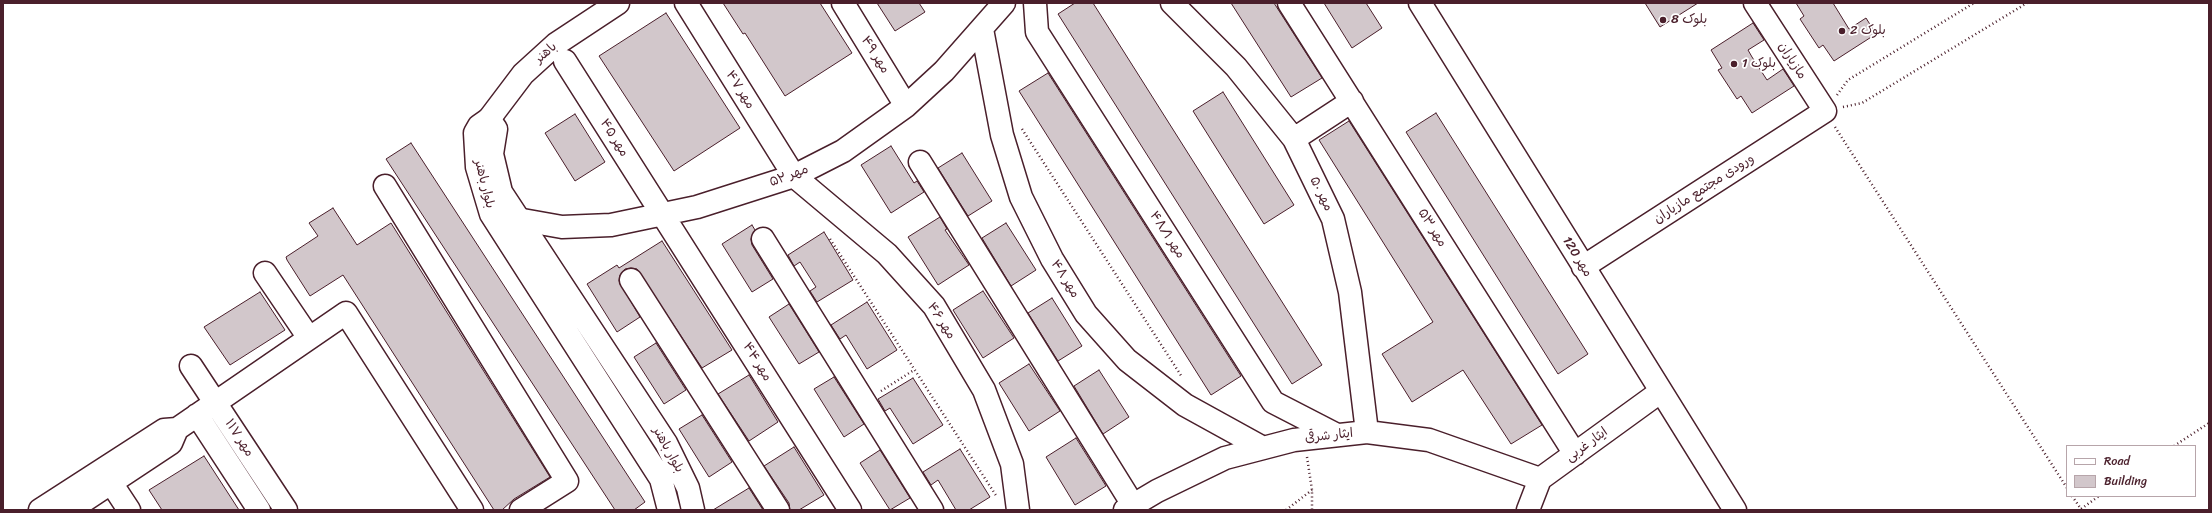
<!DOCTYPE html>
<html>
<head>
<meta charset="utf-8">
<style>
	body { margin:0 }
	#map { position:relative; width:2212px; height:513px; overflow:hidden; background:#fff; font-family:Sriracha,sans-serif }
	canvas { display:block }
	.frame { position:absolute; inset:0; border:4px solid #4a1f2b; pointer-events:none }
	.legend { position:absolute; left:2066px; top:445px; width:130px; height:52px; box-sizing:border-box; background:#fff; border:1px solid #b7a5aa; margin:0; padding:5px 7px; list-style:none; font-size:12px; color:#4a1f2b }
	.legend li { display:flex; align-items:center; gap:8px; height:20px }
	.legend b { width:20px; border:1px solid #b7a5aa }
</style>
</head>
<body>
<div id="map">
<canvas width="2212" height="513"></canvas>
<div class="frame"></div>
<ul class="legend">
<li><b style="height:5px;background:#fff"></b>Road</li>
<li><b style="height:11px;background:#d2c7cb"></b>Building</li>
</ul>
</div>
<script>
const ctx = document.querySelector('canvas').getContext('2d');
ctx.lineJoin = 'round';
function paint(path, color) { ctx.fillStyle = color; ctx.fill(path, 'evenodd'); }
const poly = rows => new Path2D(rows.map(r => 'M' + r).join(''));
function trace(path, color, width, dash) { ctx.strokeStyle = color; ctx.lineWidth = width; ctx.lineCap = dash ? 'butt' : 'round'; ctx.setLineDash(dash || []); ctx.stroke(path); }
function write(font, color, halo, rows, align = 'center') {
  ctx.font = font + ' Sriracha,"Playpen Sans Arabic",sans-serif'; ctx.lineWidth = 3.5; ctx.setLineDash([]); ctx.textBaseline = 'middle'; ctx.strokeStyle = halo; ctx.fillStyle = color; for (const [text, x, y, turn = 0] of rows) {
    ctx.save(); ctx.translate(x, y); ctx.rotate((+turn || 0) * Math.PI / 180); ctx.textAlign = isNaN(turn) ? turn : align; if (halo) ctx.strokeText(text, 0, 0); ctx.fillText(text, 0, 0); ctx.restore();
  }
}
const building = poly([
	[723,3,820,3,852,53,785,96,745,33,743,34,723,3],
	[877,3,919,3,925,12,895,31,877,3],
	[1075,3,1093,3,1322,365,1292,384,1058,14,1075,3],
	[1231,3,1274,3,1322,78,1291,97,1231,3],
	[1324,3,1366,3,1382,28,1352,48,1324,3],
	[1645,3,1698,3,1660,27,1645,3],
	[1796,3,1833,3,1849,29,1866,18,1876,34,1834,61,1823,45,1819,48,1800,19,1804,16,1796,3],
	[666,13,740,128,674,171,599,56,666,13],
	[1753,23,1764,40,1748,50,1752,57,1767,80,1783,69,1794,86,1752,113,1741,96,1737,99,1718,70,1722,68,1711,50,1753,23],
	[1048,73,1241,376,1211,395,1019,91,1048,73],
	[1223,92,1294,205,1264,224,1193,111,1223,92],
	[1436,113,1588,354,1558,374,1406,132,1436,113],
	[575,114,605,162,575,181,545,133,575,114],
	[1349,121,1542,425,1511,444,1463,370,1412,402,1382,354,1433,322,1319,140,1349,121],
	[411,143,645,502,634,510,615,510,386,159,411,143],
	[891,146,914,183,917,181,924,192,891,213,861,165,891,146],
	[962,153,992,201,968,216,938,168,962,153],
	[333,208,357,245,391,223,550,477,514,499,502,510,494,510,343,275,310,296,287,260,286,257,318,236,309,223,333,208],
	[940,217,947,229,945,230,969,265,938,285,908,237,940,217],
	[1006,223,1036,270,1011,286,982,238,1006,223],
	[752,225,755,230,751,239,752,245,773,279,752,292,722,244,752,225],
	[824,232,853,280,817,302,810,291,816,287,800,262,794,266,788,255,824,232],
	[662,241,732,350,702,368,637,269,631,268,625,269,620,275,619,281,640,317,617,332,587,284,617,265,619,268,662,241],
	[983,291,1014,338,983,358,953,310,983,291],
	[260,292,285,330,230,365,204,327,260,292],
	[1052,298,1082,346,1058,361,1028,313,1052,298],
	[867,302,897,350,867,369,846,335,840,339,831,325,867,302],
	[789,304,819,352,799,364,769,317,789,304],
	[656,343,686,390,664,404,634,357,656,343],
	[1029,364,1060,411,1029,431,999,383,1029,364],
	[1099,370,1129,417,1103,434,1074,386,1099,370],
	[749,375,778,422,749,441,718,394,749,375],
	[834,377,864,424,844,437,814,389,834,377],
	[913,378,943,425,913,444,890,408,885,411,878,399,913,378],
	[702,415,732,462,709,477,679,429,702,415],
	[1076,438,1106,486,1075,505,1046,457,1076,438],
	[794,447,824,495,799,510,790,510,789,503,764,466,794,447],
	[960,449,990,497,969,510,956,510,938,480,931,485,923,472,960,449],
	[880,450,910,498,890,510,860,463,880,450],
	[204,456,239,510,162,510,149,490,204,456],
	[749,488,763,510,713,510,749,488]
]);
const path = poly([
	[1837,95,1848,80,1974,3],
	[1843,107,1862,103,2027,3],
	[1835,127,2067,488],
	[1022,129,1182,377],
	[830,239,997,497],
	[881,391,914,370],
	[2174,446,2209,423],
	[1307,457,1312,490,1312,510],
	[2072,496,2081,509,2099,496],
	[1286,510,1312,490]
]);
const minor = poly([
	[686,3,794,176,887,254,934,306,984,390,1012,464,1018,510],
	[843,3,906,106],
	[1035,3,1037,32,1273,402,1337,435],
	[1172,3,1236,67,1294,139,1333,219,1350,292,1367,432],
	[1289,3,1575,454],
	[1420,3,1735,510],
	[982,29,1002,135,1021,197,1052,259,1086,314,1127,360,1185,405,1263,448],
	[565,61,850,510],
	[489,119,523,74,556,44,618,3],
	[1294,139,1352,101],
	[920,162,1133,505],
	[385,186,567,481,521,510],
	[517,219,562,227,611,225,697,207,794,176,843,151,906,106,944,71,1004,3],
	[763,239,932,510],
	[1583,267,1825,111,1755,3],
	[265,273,309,338],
	[631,280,778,510],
	[191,366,286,510],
	[197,415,259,510],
	[104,472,129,510],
	[40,510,164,430,177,429,346,313,472,510],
	[70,510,171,443,177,429],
	[1125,510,1157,491,1225,458,1294,440,1367,432,1429,440,1540,479],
	[1528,510,1540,479,1660,392]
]);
const major = poly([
	[669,510,661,479,491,214,477,167,475,133,479,126,489,119,496,129,492,154,501,192,666,443,688,488,693,510]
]);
const markers = [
	[1663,20,4,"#4a1f2b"],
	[1842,31,4,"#4a1f2b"],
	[1734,64,4,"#4a1f2b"]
];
const poiNames = [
	["بلوک 8",1671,20],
	["بلوک 2",1850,31],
	["بلوک 1",1742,64]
];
const streetNames = [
	["باهنر",546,53,-41],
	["مهر ۴۹",875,55,58],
	["مازیاران",1792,61,57],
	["مهر ۴۷",740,90,58],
	["مهر ۴۵",614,138,58],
	["مهر ۵۲",789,176,-21],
	["بلوار باهنر",484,184,76],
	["ورودی مجتمع مازیاران",1704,189,-33],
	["مهر ۵۰",1321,194,64],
	["مهر ۵۳",1432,228,58],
	["مهر ۴۸/۱",1167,235,57],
	["مهر 120",1577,257,58],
	["مهر ۴۸",1065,279,58],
	["مهر ۴۶",941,321,57],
	["مهر ۴۴",757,362,58],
	["ایثار شرقی",1329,436,-6],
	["مهر ۱۱۷",239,438,57],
	["ایثار غربی",1587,445,-36],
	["بلوار باهنر",668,450,61]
];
paint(building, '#d2c7cb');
trace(building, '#4a1f2b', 1);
trace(minor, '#4a1f2b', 25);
trace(major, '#4a1f2b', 25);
trace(path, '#4a1f2b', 2.5, [1, 3]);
trace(minor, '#fff', 22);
trace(major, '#fff', 22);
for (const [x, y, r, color] of markers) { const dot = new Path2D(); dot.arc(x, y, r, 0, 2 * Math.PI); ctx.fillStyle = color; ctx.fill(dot); trace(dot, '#fff', 1.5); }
write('13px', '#4a1f2b', '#fff', poiNames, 'left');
write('13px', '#4a1f2b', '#fff', streetNames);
</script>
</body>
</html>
